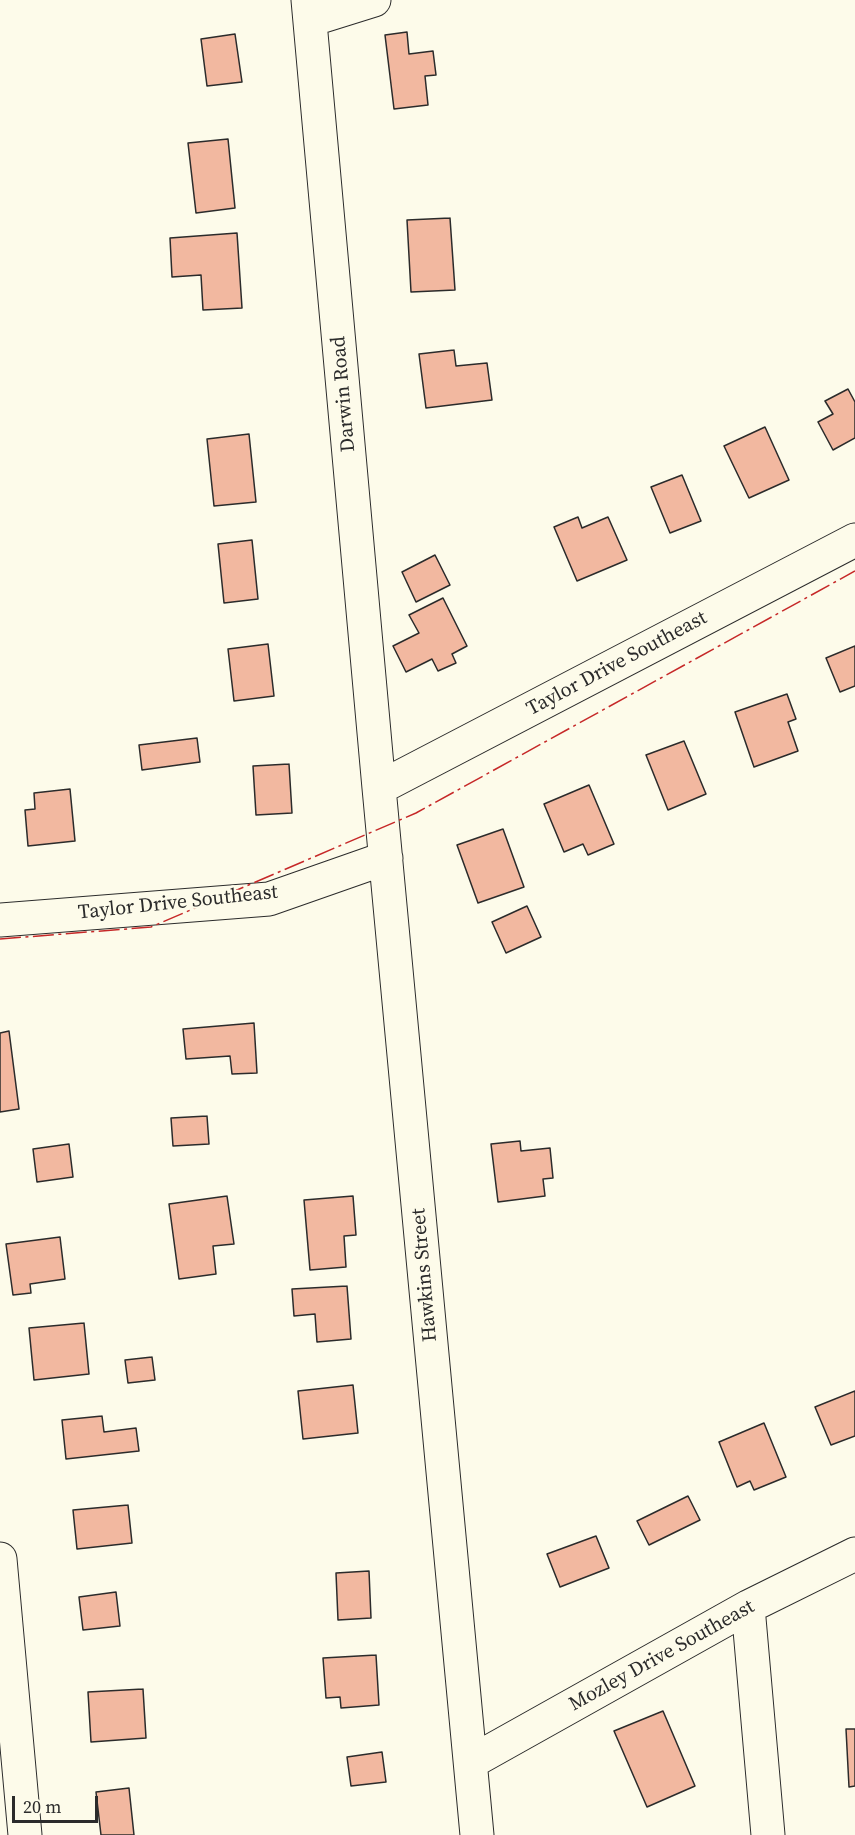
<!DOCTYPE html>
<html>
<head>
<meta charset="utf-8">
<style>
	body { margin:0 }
	#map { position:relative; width:855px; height:1835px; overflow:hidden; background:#fdfbea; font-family:"Source Serif 4",serif }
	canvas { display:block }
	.scale { position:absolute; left:12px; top:1796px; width:86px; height:27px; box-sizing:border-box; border:3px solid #2b2b2b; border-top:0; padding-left:8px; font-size:18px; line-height:21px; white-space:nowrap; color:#2b2b2b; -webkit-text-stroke:4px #fdfbea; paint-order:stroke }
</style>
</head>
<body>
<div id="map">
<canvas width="855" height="1835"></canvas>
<div class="scale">20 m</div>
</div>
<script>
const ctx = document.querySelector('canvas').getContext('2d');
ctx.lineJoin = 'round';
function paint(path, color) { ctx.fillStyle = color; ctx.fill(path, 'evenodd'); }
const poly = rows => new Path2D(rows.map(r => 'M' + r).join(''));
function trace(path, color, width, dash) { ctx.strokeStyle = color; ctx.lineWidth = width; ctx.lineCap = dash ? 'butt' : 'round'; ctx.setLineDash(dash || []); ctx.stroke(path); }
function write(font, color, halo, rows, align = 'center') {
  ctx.font = font + ' "Source Serif 4",serif'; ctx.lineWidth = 4.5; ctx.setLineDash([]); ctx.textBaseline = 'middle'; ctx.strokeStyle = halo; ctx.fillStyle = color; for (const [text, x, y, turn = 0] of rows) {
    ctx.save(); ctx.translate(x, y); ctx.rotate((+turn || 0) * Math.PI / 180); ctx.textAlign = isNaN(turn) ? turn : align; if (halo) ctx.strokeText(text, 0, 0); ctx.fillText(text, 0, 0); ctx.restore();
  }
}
const building = poly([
	[407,32,409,54,433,51,436,75,425,76,428,105,394,109,385,35,407,32],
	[235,34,242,82,207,86,201,39,235,34],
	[228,139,235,208,196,213,188,143,228,139],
	[450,218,455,290,411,292,407,220,450,218],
	[237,233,242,308,203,310,201,275,172,277,170,238,237,233],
	[454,350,456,366,487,363,492,400,426,408,419,354,454,350],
	[848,389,855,402,855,438,833,450,818,422,833,414,825,401,848,389],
	[765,427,789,480,749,498,724,446,765,427],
	[249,434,256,502,214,506,207,439,249,434],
	[682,475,701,521,670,533,651,487,682,475],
	[578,517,582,528,608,517,627,560,577,581,554,527,578,517],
	[252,540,258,599,224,603,218,544,252,540],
	[435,555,450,585,416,602,402,572,435,555],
	[443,598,467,646,452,654,456,663,438,671,432,659,406,672,393,646,419,633,409,615,443,598],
	[268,644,274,696,234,701,228,649,268,644],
	[855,646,855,686,840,692,826,658,855,646],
	[787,694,796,719,788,722,798,751,754,767,735,712,787,694],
	[197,738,200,762,142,770,139,745,197,738],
	[684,741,706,794,668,810,646,755,684,741],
	[289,764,292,813,256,815,253,766,289,764],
	[589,785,614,844,588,855,583,844,564,852,544,804,589,785],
	[70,789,75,841,28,846,25,810,35,809,34,793,70,789],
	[503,829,524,887,478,903,457,845,503,829],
	[527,906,541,937,506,953,492,922,527,906],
	[254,1023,257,1073,232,1074,230,1056,186,1059,183,1029,254,1023],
	[9,1031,19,1109,0,1112,0,1033,9,1031],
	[207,1116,209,1144,173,1146,171,1118,207,1116],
	[520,1141,521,1151,550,1148,553,1178,543,1179,545,1196,498,1202,491,1144,520,1141],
	[69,1144,73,1177,37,1182,33,1149,69,1144],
	[227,1196,234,1244,213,1246,216,1274,179,1279,169,1204,227,1196],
	[353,1196,356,1235,344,1236,346,1267,310,1270,304,1200,353,1196],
	[60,1237,65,1279,30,1284,31,1293,13,1295,6,1244,60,1237],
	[347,1286,351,1339,317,1342,315,1314,294,1316,292,1289,347,1286],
	[84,1323,89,1374,34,1380,29,1328,84,1323],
	[152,1357,155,1380,128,1383,125,1360,152,1357],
	[353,1385,358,1433,303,1439,298,1391,353,1385],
	[855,1391,855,1436,831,1445,815,1407,855,1391],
	[102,1416,104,1432,136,1428,139,1451,66,1459,62,1420,102,1416],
	[764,1423,786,1477,754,1490,750,1481,737,1487,719,1442,764,1423],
	[688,1496,700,1520,649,1545,637,1521,688,1496],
	[128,1505,132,1543,77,1549,73,1510,128,1505],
	[596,1536,609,1568,560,1587,547,1554,596,1536],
	[369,1571,371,1618,338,1620,336,1573,369,1571],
	[116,1592,120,1626,83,1630,79,1597,116,1592],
	[376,1655,379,1705,341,1708,340,1697,326,1698,323,1658,376,1655],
	[143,1689,146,1738,91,1742,88,1692,143,1689],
	[663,1711,695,1786,647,1807,614,1731,663,1711],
	[846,1729,855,1729,855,1786,849,1787,846,1729],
	[382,1752,386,1782,351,1786,347,1757,382,1752],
	[129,1788,134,1835,101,1835,96,1792,129,1788]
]);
const minor = poly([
	[308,0,379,788,477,1835],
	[310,20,374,0],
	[379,788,855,540],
	[0,920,269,899,386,858],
	[0,1559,25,1835],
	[748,1607,768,1835],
	[471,1762,748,1607,855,1554]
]);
const power = poly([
	[0,939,151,927,416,813,855,571]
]);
const streetNames = [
	["Darwin Road",344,394,-95],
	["Taylor Drive Southeast",617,664,-28],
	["Taylor Drive Southeast",178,903,-6],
	["Hawkins Street",425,1275,-95],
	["Mozley Drive Southeast",662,1656,-29]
];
paint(building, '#f2b8a0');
trace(building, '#2b2b2b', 1.5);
trace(minor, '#2b2b2b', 35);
trace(minor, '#fdfbea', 33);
trace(power, '#c62828', 1.5, [21, 4.5, 3, 4.5]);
write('20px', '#2b2b2b', '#fdfbea', streetNames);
</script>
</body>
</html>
